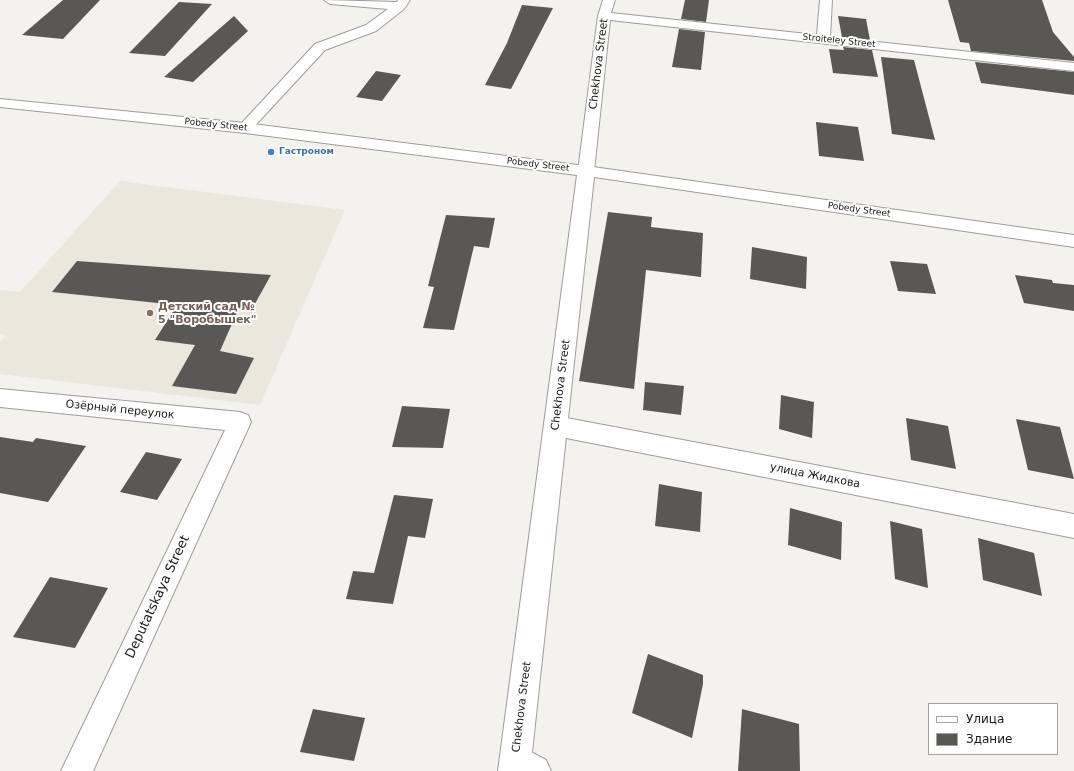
<!DOCTYPE html>
<html>
<head>
<meta charset="utf-8">
<style>
	body { margin:0 }
	#map { position:relative; width:1074px; height:771px; overflow:hidden; background:#f3f2ee; font-family:"DejaVu Sans",sans-serif }
	canvas { display:block }
	.legend { position:absolute; left:928px; top:703px; width:130px; height:52px; box-sizing:border-box; background:#fff; border:1px solid #a3a3a2; margin:0; padding:5px 7px; list-style:none; font-size:12px; color:#191917 }
	.legend li { display:flex; align-items:center; gap:8px; height:20px }
	.legend b { width:20px; border:1px solid #a3a3a2 }
</style>
</head>
<body>
<div id="map">
<canvas width="1074" height="771"></canvas>
<ul class="legend">
<li><b style="height:5px;background:#fff"></b>Улица</li>
<li><b style="height:11px;background:#595855"></b>Здание</li>
</ul>
</div>
<script>
const ctx = document.querySelector('canvas').getContext('2d');
ctx.lineJoin = 'round';
function paint(path, color) { ctx.fillStyle = color; ctx.fill(path, 'evenodd'); }
const poly = rows => new Path2D(rows.map(r => 'M' + r).join(''));
function trace(path, color, width, dash) { ctx.strokeStyle = color; ctx.lineWidth = width; ctx.lineCap = dash ? 'butt' : 'round'; ctx.setLineDash(dash || []); ctx.stroke(path); }
function write(font, color, halo, rows, align = 'center') {
  ctx.font = font + ' "DejaVu Sans",sans-serif'; ctx.lineWidth = 4; ctx.setLineDash([]); ctx.textBaseline = 'middle'; ctx.strokeStyle = halo; ctx.fillStyle = color; for (const [text, x, y, turn = 0] of rows) {
    ctx.save(); ctx.translate(x, y); ctx.rotate((+turn || 0) * Math.PI / 180); ctx.textAlign = isNaN(turn) ? turn : align; if (halo) ctx.strokeText(text, 0, 0); ctx.fillText(text, 0, 0); ctx.restore();
  }
}
const built = poly([
	[120,181,345,210,260,405,0,374,0,342,6,335,0,334,0,290,20,292]
]);
const building = poly([
	[63,0,100,0,63,39,22,35],
	[685,0,709,0,706,22,681,19],
	[948,0,1042,0,1053,32,1074,57,1074,61,971,51,969,43,960,42],
	[179,2,212,4,165,56,129,53],
	[522,5,553,8,511,89,485,85,507,43],
	[234,16,248,31,193,82,164,77],
	[838,16,866,19,870,40,842,37],
	[679,29,705,32,701,70,672,67],
	[843,47,872,50,878,77,833,73,829,49,844,50],
	[881,57,914,60,935,140,892,134],
	[975,62,1074,72,1074,95,981,83],
	[376,71,401,75,382,101,356,97],
	[816,122,858,127,864,161,819,156],
	[608,212,652,217,651,227,703,233,701,277,646,270,634,389,579,381],
	[446,215,495,218,489,248,474,246,454,330,423,328,434,287,428,286],
	[752,247,807,257,806,289,750,279],
	[77,261,271,275,252,309,239,308,220,351,254,358,236,394,172,386,195,345,155,340,177,305,52,292],
	[890,261,927,264,936,294,898,291],
	[1015,275,1052,280,1053,283,1074,285,1074,311,1024,303],
	[645,382,684,386,681,415,643,410],
	[781,395,814,402,812,438,779,429],
	[402,406,450,409,443,448,392,447],
	[906,418,948,426,956,469,911,460],
	[1016,419,1060,427,1074,479,1028,470],
	[0,437,33,442,36,438,86,446,48,502,0,493],
	[146,452,182,459,157,500,120,492],
	[659,484,702,492,700,532,655,526],
	[394,495,433,499,425,538,408,536,393,604,346,599,353,571,374,573],
	[790,508,842,522,841,560,788,545],
	[890,521,922,529,928,588,895,579],
	[978,538,1034,553,1042,596,983,580],
	[50,577,108,588,75,648,13,637],
	[648,654,703,675,703,684,692,738,632,713],
	[313,709,365,718,354,761,300,752],
	[742,709,799,724,800,771,738,771]
]);
const minor = poly([
	[324,0,397,2,398,0,410,0,404,9,376,31,325,50,250,131,240,131,237,128,240,125,315,44,366,25,388,9,330,4,324,0],
	[603,0,615,0,611,13,817,35,820,0,832,0,830,37,1074,63,1074,71,610,20,594,171,592,175,586,176,580,175,578,171,598,16,603,0],
	[0,389,240,412,248,415,251,422,93,771,61,771,225,430,0,407,0,389],
	[556,416,1074,514,1074,538,556,436,548,433,544,426,548,419,556,416],
	[516,744,546,760,551,771,505,771,500,760,505,749,516,744]
]);
const tertiary = poly([
	[0,99,245,123,586,166,1074,235,1074,247,594,177,530,771,498,771,577,175,245,133,0,107,0,99]
]);
const markers = [
	[271,152,4,"#3f7fe0"],
	[150,313,4,"#8d6e63"]
];
const farStreetnames = [
	["Stroiteley Street",839,41,6],
	["Pobedy Street",216,125,6],
	["Pobedy Street",538,165,7],
	["Pobedy Street",859,210,8]
];
const farShopnames = [
	["Гастроном",279,152]
];
const streetNames = [
	["Chekhova Street",599,64,-83],
	["Chekhova Street",561,385,-83],
	["Озёрный переулок",120,410,6],
	["улица Жидкова",815,476,11],
	["Chekhova Street",522,707,-83]
];
const educationNames = [
	["Детский сад №",158,307],
	["5 \"Воробышек\"",158,320]
];
const nearStreetnames = [
	["Deputatskaya Street",158,597,-65]
];
paint(built, '#eae7dc');
paint(building, '#595855');
trace(minor, '#9d9d99', 2);
trace(tertiary, '#9d9d99', 2);
paint(minor, '#fff');
paint(tertiary, '#fff');
for (const [x, y, r, color] of markers) { const dot = new Path2D(); dot.arc(x, y, r, 0, 2 * Math.PI); ctx.fillStyle = color; ctx.fill(dot); trace(dot, '#fff', 1.5); }
write('9px', '#191917', '#fff', farStreetnames);
write('bold 9px', '#366cbe', '#fff', farShopnames, 'left');
write('11px', '#191917', '#fff', streetNames);
write('bold 11px', '#785e54', '#fff', educationNames, 'left');
write('13px', '#191917', '#fff', nearStreetnames);
</script>
</body>
</html>
